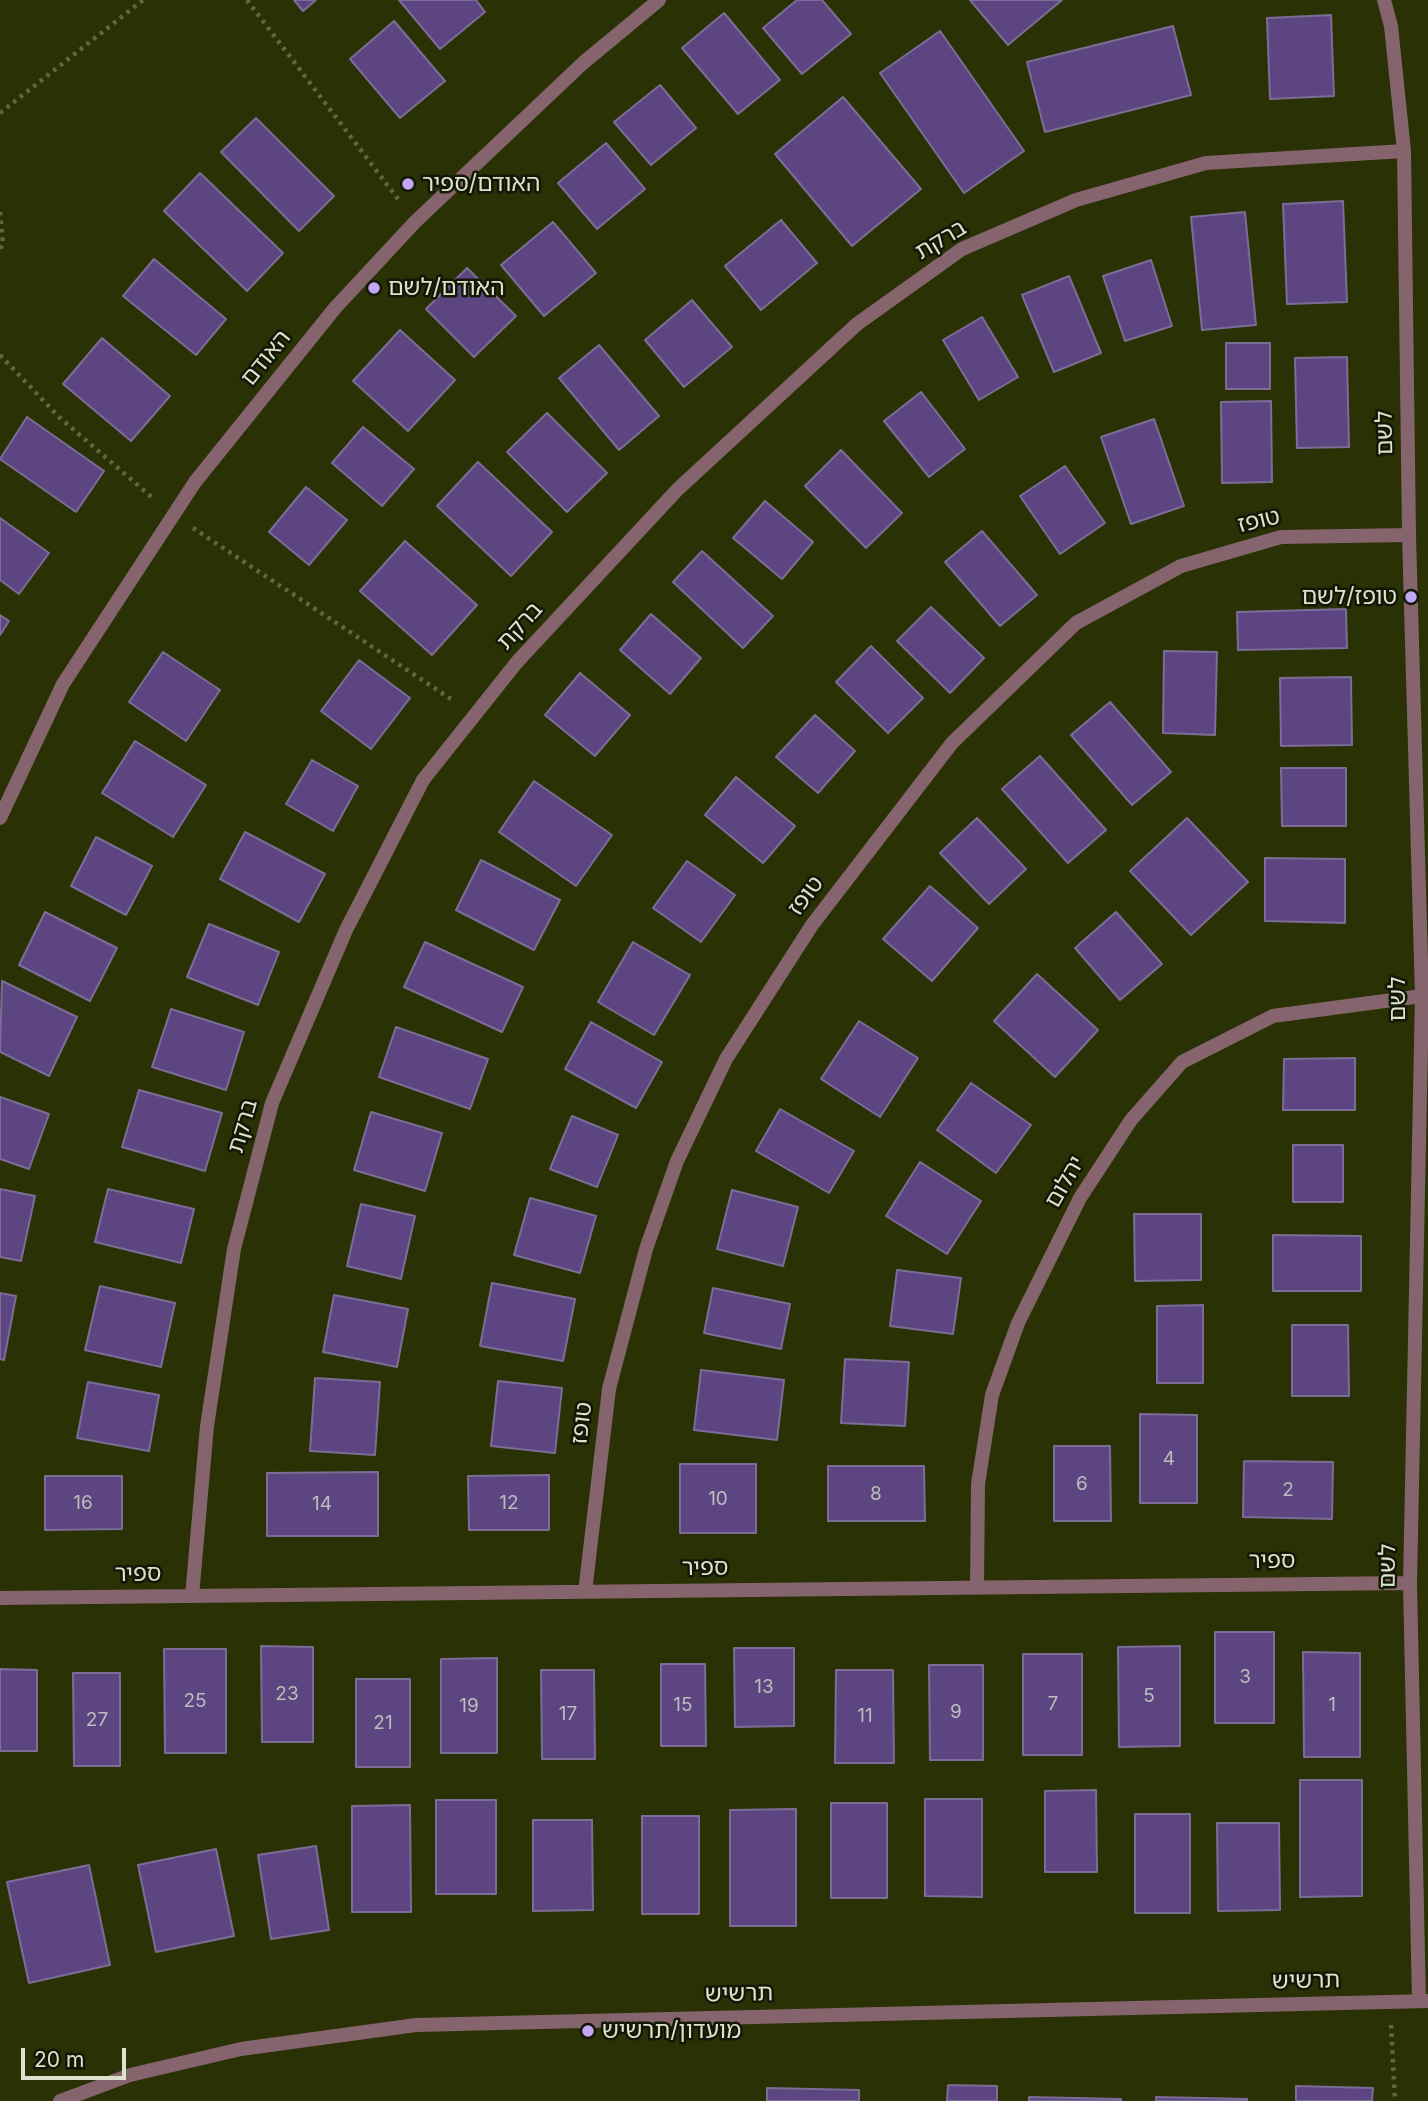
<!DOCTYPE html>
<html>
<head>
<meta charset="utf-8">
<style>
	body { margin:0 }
	#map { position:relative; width:1428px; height:2101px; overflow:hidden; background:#293105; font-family:Inter,sans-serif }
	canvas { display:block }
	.scale { position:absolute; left:21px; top:2048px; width:105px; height:32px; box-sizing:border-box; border:4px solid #dce3cc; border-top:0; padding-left:9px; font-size:21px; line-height:24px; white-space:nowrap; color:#dce3cc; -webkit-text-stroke:5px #131706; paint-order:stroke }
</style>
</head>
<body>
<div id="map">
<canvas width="1428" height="2101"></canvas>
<div class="scale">20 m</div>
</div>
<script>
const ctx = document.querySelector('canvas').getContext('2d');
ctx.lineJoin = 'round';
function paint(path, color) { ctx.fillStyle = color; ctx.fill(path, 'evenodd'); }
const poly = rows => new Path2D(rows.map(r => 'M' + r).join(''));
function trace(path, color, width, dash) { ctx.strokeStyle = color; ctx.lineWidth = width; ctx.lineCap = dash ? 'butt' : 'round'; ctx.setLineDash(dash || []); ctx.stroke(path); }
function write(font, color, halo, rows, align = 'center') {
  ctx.font = font + ' Inter,"Noto Sans Hebrew",sans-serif'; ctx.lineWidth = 5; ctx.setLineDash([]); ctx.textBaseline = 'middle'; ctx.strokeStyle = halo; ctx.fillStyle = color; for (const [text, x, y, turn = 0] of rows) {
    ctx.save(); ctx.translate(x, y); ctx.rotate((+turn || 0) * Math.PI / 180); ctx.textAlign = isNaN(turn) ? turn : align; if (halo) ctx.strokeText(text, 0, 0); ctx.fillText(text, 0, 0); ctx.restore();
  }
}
const building = poly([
	[294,0,316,0,303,11,294,0],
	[399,0,476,0,485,12,440,49,399,0],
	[797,0,822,0,851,34,802,74,763,28,797,0],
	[970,0,1062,0,1008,45,970,0],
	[724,13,780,80,738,114,682,48,724,13],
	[1331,15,1334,96,1270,99,1267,18,1331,15],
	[394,21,445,81,400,118,350,59,394,21],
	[1173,26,1191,95,1045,132,1027,62,1173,26],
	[940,31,1024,151,964,193,880,73,940,31],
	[660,85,696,128,651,165,614,122,660,85],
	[843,97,921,189,852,246,775,154,843,97],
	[256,118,334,196,299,231,221,152,256,118],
	[606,143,645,189,597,229,558,183,606,143],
	[200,173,283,253,247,291,164,211,200,173],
	[1343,201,1347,302,1287,304,1283,204,1343,201],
	[1245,212,1256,325,1202,330,1191,217,1245,212],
	[781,220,817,263,761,310,725,266,781,220],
	[553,222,596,273,544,316,501,265,553,222],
	[154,259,226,319,196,355,123,296,154,259],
	[1151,260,1172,326,1125,341,1103,276,1151,260],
	[467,268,516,316,474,357,426,309,467,268],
	[1069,276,1101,353,1054,372,1022,295,1069,276],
	[692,300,732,347,684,387,645,340,692,300],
	[982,317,1018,377,979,400,943,340,982,317],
	[400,330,455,380,408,431,353,381,400,330],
	[102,338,170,396,131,441,63,384,102,338],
	[1226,343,1270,343,1270,389,1226,389,1226,343],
	[599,345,659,416,619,450,559,378,599,345],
	[1347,357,1349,447,1297,448,1295,358,1347,357],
	[921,392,965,449,929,477,884,421,921,392],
	[1271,401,1272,482,1222,483,1221,402,1271,401],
	[547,413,607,473,567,512,507,452,547,413],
	[27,417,104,471,76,512,0,459,27,417],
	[1154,419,1184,506,1131,524,1101,437,1154,419],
	[363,427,414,469,382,506,332,463,363,427],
	[841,450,902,513,866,548,805,486,841,450],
	[478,462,552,532,511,576,437,506,478,462],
	[1065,466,1105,523,1060,554,1020,496,1065,466],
	[306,487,347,520,309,565,269,532,306,487],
	[765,501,813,542,782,579,733,538,765,501],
	[0,518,49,553,19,594,0,580,0,518],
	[982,531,1037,595,1000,626,945,562,982,531],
	[405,541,477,605,432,655,360,591,405,541],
	[702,551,773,616,743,648,673,582,702,551],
	[931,607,984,658,950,693,897,641,931,607],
	[1346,609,1347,648,1238,650,1237,612,1346,609],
	[651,614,701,658,670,694,620,650,651,614],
	[0,615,9,621,0,635,0,615],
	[871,646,923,698,888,733,836,682,871,646],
	[1164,651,1217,652,1215,735,1163,733,1164,651],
	[163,652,220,690,186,741,129,702,163,652],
	[359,660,410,698,371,749,321,711,359,660],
	[580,673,630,715,595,756,545,715,580,673],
	[1351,677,1352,745,1281,746,1280,678,1351,677],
	[1110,702,1171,772,1132,805,1071,735,1110,702],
	[815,715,855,751,818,793,776,757,815,715],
	[135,741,206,785,173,837,102,793,135,741],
	[1040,756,1106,830,1068,863,1002,789,1040,756],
	[312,760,358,786,333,831,286,804,312,760],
	[1281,768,1346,768,1346,826,1282,826,1281,768],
	[736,777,795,826,763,863,705,815,736,777],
	[534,781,612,835,576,886,499,832,534,781],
	[977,818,1026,869,989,904,940,853,977,818],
	[1187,818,1248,882,1191,935,1130,871,1187,818],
	[245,832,325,874,299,922,220,879,245,832],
	[96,837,152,866,126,915,71,886,96,837],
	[1265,858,1345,859,1345,923,1265,921,1265,858],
	[481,860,560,900,534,950,456,910,481,860],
	[687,861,735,895,701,942,653,908,687,861],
	[930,886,978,928,932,981,883,939,930,886],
	[45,912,117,948,90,1001,19,965,45,912],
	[1116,912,1162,964,1120,1000,1075,948,1116,912],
	[209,924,279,952,258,1005,187,977,209,924],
	[425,942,523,987,502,1032,404,987,425,942],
	[633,942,690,975,654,1035,598,1002,633,942],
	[1037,974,1098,1030,1055,1077,994,1021,1037,974],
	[2,981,77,1017,49,1076,0,1052,2,981],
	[171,1009,244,1032,226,1090,152,1067,171,1009],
	[859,1021,918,1058,880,1117,821,1079,859,1021],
	[591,1022,662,1062,636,1108,565,1069,591,1022],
	[396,1027,488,1059,470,1109,379,1077,396,1027],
	[1355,1058,1355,1110,1283,1110,1284,1059,1355,1058],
	[971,1083,1031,1125,996,1173,937,1130,971,1083],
	[139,1090,222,1113,205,1171,122,1147,139,1090],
	[0,1097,49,1114,29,1169,0,1159,0,1097],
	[780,1109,854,1151,829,1193,756,1151,780,1109],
	[371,1112,442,1133,425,1191,354,1170,371,1112],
	[572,1116,618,1135,597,1187,550,1169,572,1116],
	[1293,1145,1343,1145,1343,1202,1293,1202,1293,1145],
	[920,1162,981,1201,947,1254,886,1216,920,1162],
	[0,1189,35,1196,21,1261,0,1257,0,1189],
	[108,1189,194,1209,181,1263,95,1242,108,1189],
	[732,1190,798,1207,783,1266,717,1249,732,1190],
	[530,1198,596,1216,580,1273,514,1255,530,1198],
	[361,1204,415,1216,401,1279,347,1266,361,1204],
	[1134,1214,1201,1214,1201,1280,1135,1281,1134,1214],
	[1273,1235,1361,1236,1361,1291,1273,1291,1273,1235],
	[897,1270,961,1278,953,1334,890,1326,897,1270],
	[492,1283,575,1299,563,1361,480,1346,492,1283],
	[100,1286,175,1303,161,1367,85,1350,100,1286],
	[713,1288,790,1304,781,1349,704,1333,713,1288],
	[0,1293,16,1296,4,1360,0,1359,0,1293],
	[334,1295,408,1309,397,1367,323,1352,334,1295],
	[1203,1305,1203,1383,1157,1383,1157,1306,1203,1305],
	[1292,1325,1348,1325,1349,1396,1292,1396,1292,1325],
	[845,1359,909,1362,905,1426,841,1423,845,1359],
	[701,1370,784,1380,777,1440,694,1430,701,1370],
	[315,1378,380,1382,375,1455,310,1451,315,1378],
	[498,1381,562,1388,555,1453,491,1446,498,1381],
	[88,1382,159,1395,149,1451,77,1438,88,1382],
	[1140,1414,1197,1415,1197,1503,1140,1503,1140,1414],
	[1054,1446,1110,1446,1111,1521,1054,1521,1054,1446],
	[1244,1461,1333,1462,1332,1519,1243,1517,1244,1461],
	[680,1464,756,1464,756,1533,680,1533,680,1464],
	[828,1466,924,1466,925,1521,828,1521,828,1466],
	[378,1472,378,1536,267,1536,267,1473,378,1472],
	[549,1475,549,1530,469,1530,468,1476,549,1475],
	[45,1476,122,1476,122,1529,45,1530,45,1476],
	[1215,1632,1274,1632,1274,1723,1215,1723,1215,1632],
	[261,1646,313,1647,313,1742,262,1742,261,1646],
	[1180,1646,1180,1746,1119,1747,1118,1647,1180,1646],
	[734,1648,794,1648,794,1726,735,1727,734,1648],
	[164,1649,226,1649,226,1753,165,1753,164,1649],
	[1303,1652,1360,1653,1360,1757,1304,1757,1303,1652],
	[1023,1654,1082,1654,1082,1755,1023,1755,1023,1654],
	[497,1658,497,1753,441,1753,441,1659,497,1658],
	[661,1664,705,1664,706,1746,661,1746,661,1664],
	[929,1665,983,1665,983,1760,930,1760,929,1665],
	[0,1669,37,1670,37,1751,0,1751,0,1669],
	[541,1670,594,1670,595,1759,542,1759,541,1670],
	[836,1670,893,1670,894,1763,835,1763,836,1670],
	[73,1673,120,1673,120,1766,74,1766,73,1673],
	[356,1679,410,1679,410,1767,356,1767,356,1679],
	[1300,1780,1362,1780,1362,1896,1300,1897,1300,1780],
	[1096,1790,1097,1872,1045,1872,1045,1791,1096,1790],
	[925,1799,982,1799,982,1897,925,1896,925,1799],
	[436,1800,496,1800,496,1894,436,1894,436,1800],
	[831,1803,887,1803,887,1898,831,1898,831,1803],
	[410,1805,411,1912,352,1912,352,1806,410,1805],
	[796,1809,796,1926,730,1926,730,1810,796,1809],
	[1135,1814,1190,1814,1190,1913,1135,1913,1135,1814],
	[642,1816,699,1816,699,1914,642,1914,642,1816],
	[533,1820,592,1820,593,1910,533,1911,533,1820],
	[1217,1823,1279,1823,1280,1910,1218,1911,1217,1823],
	[316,1846,329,1930,271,1939,258,1855,316,1846],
	[216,1849,234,1936,156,1952,138,1865,216,1849],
	[89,1865,110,1965,29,1983,7,1882,89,1865],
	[948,2085,997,2086,997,2101,947,2101,948,2085],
	[1296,2086,1373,2088,1372,2101,1296,2101,1296,2086],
	[767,2088,859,2090,859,2101,767,2101,767,2088],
	[1029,2097,1121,2099,1121,2101,1029,2101,1029,2097],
	[1156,2097,1247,2099,1247,2101,1156,2101,1156,2097]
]);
const path = poly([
	[247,0,401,203],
	[0,113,143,0],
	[0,212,3,244,0,249],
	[0,355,59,417,155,500],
	[193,528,454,701],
	[1391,2025,1395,2101]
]);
const minor = poly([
	[1384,0,1391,26,1404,151,1409,535,1422,996,1410,1583,1419,2001],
	[977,1587,978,1484,992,1395,1018,1323,1080,1198,1131,1120,1182,1062,1273,1016,1422,996],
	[585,1592,609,1389,646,1249,677,1161,726,1059,812,925,952,743,1076,623,1181,566,1281,537,1409,535],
	[192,1596,207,1426,234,1249,272,1103,346,930,423,780,517,662,678,489,857,324,962,249,1076,200,1206,163,1404,151],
	[0,1598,1410,1583]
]);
const tertiary = poly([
	[0,818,63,684,195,482,335,308,415,222,583,63,659,0],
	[60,2101,130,2075,241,2049,416,2025,1428,2001]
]);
const markers = [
	[408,184,7,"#c2a7f2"],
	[374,288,7,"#c2a7f2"],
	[1411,597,7,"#c2a7f2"],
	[588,2031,7,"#c2a7f2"]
];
const numberNames = [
	["4",1169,1459],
	["6",1082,1484],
	["2",1288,1490],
	["8",876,1494],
	["10",718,1499],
	["16",83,1503],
	["12",509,1503],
	["14",322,1504],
	["3",1245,1677],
	["13",764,1687],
	["23",287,1694],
	["5",1149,1696],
	["25",195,1701],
	["7",1053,1704],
	["15",683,1705],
	["1",1332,1705],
	["19",469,1706],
	["9",956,1712],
	["17",568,1714],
	["11",865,1716],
	["27",97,1720],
	["21",383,1723]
];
const poiNames = [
	["האודם/ספיר",422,184],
	["האודם/לשם",388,288],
	["טופז/לשם",1397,597,"right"],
	["מועדון/תרשיש",602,2031]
];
const streetNames = [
	["ברקת",941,240,-31],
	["האודם",266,358,-51],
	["לשם",1385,433,-91],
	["טופז",1259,521,-13],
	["ברקת",520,626,-48],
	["טופז",806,896,-53],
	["לשם",1398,999,-90],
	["ברקת",243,1126,-74],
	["יהלום",1065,1182,-60],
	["טופז",582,1423,-83],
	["ספיר",1272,1561,-1],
	["לשם",1388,1566,-89],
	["ספיר",705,1568,-1],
	["ספיר",138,1574,-1],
	["תרשיש",1306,1981,-1],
	["תרשיש",739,1994,-1]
];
paint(building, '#5d4582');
trace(building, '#7b6d96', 2);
trace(path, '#606843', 4.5, [3.5, 5]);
trace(minor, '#85646d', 14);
trace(tertiary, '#85646d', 14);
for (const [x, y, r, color] of markers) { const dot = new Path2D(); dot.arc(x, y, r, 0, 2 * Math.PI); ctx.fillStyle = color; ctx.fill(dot); trace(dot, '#131706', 2.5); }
write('19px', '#bcbcba', null, numberNames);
write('23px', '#dce3cc', '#131706', poiNames, 'left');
write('23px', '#dce3cc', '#131706', streetNames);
</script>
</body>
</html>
